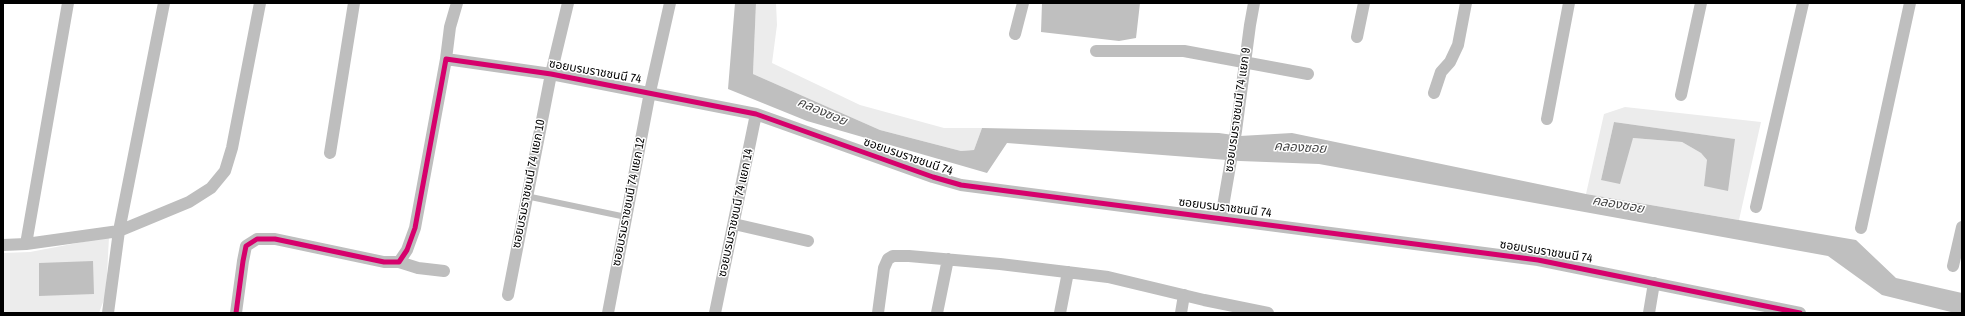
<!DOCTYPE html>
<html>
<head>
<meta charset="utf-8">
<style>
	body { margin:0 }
	#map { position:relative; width:1965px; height:316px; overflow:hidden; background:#fff; font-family:"Archivo Narrow",sans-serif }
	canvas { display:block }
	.frame { position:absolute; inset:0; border:4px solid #000; pointer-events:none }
</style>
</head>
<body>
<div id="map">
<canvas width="1965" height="316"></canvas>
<div class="frame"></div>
</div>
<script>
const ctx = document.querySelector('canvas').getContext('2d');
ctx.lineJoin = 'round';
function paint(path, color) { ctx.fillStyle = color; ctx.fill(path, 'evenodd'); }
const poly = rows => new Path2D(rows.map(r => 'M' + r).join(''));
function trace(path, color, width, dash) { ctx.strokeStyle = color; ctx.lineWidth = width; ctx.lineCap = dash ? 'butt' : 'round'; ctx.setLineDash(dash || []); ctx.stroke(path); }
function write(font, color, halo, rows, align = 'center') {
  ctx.font = font + ' "Archivo Narrow","Noto Sans Thai",sans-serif'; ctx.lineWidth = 3; ctx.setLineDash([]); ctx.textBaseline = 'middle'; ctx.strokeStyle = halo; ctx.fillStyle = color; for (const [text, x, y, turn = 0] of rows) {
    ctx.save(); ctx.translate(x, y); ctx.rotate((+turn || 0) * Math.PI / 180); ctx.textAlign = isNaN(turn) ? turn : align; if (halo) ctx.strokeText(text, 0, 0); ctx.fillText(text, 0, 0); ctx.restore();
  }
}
const green = poly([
	[756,3,776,3,777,25,772,63,860,105,944,128,982,128,974,150,961,151,880,130,753,74],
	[1625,107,1761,122,1739,220,1586,194,1604,114],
	[1614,122,1734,139,1707,160,1701,153,1682,142,1633,138,1601,180],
	[109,237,106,294,99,313,3,313,3,253,30,252]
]);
const water = poly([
	[735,3,756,3,753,74,880,130,961,151,974,150,982,128,1219,133,1240,136,1292,133,1586,194,1856,240,1896,278,1962,293,1962,313,1955,313,1882,295,1828,256,1319,164,1240,161,1007,143,987,173,807,121,728,89],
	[1042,3,1140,3,1136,38,1119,41,1041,32],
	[1614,122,1735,139,1728,191,1704,186,1707,160,1701,153,1682,142,1633,138,1620,184,1601,180],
	[93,261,94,294,39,296,39,263]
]);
const lane = poly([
	[526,196,626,217]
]);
const street = poly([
	[1015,34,1023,3],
	[1357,37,1364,3],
	[1096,51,1184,51,1308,74],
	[446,59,450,27,457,3],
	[1434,93,1441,72,1450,62,1458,45,1466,3],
	[1681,95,1701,3],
	[1547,119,1569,3],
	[330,153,354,3],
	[1756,207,1803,3],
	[1221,218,1236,131,1250,25,1254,3],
	[734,224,808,241],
	[1861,228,1910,3],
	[26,244,68,3],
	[3,245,26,244,119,231,189,202,211,188,225,171,232,148,260,3],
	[399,262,418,268,444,271],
	[1953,266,1962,227],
	[508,295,551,74,568,3],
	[108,313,119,231,164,3],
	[236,313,243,261,246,246,257,239,275,239,384,262,399,262,407,250,415,228,446,59,551,74,756,114,933,177,961,185,1538,260,1800,313],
	[608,313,650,92,670,3],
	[715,313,756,114],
	[878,313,884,268,888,259,893,256,909,256,1000,264,1108,277,1204,300,1268,313],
	[937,313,948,259],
	[1060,313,1068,272],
	[1181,313,1184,295],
	[1649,313,1654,283]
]);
const cycleway = poly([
	[236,313,243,261,246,246,257,239,275,239,384,262,399,262,407,250,415,228,446,59,551,74,756,114,933,177,961,185,1538,260,1800,313]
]);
const streetNames = [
	["ซอยบรมราชชนนี 74",595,72,10],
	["ซอยบรมราชชนนี 74 แยก 9",1238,110,-82],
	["ซอยบรมราชชนนี 74",908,157,19],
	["ซอยบรมราชชนนี 74 แยก 10",529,184,-79],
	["ซอยบรมราชชนนี 74 แยก 12",629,202,-79],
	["ซอยบรมราชชนนี 74",1225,208,7],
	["ซอยบรมราชชนนี 74 แยก 14",736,213,-78],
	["ซอยบรมราชชนนี 74",1546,252,9]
];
const waterNames = [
	["คลองซอย",822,112,23],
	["คลองซอย",1300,148,3],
	["คลองซอย",1618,205,10]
];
paint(green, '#ececec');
paint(water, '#bfbfbf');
trace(lane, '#bebebe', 6);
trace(street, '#bebebe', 12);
trace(cycleway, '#d6006c', 5);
write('12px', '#000', '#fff', streetNames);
write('italic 13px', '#444', '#fff', waterNames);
</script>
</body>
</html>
